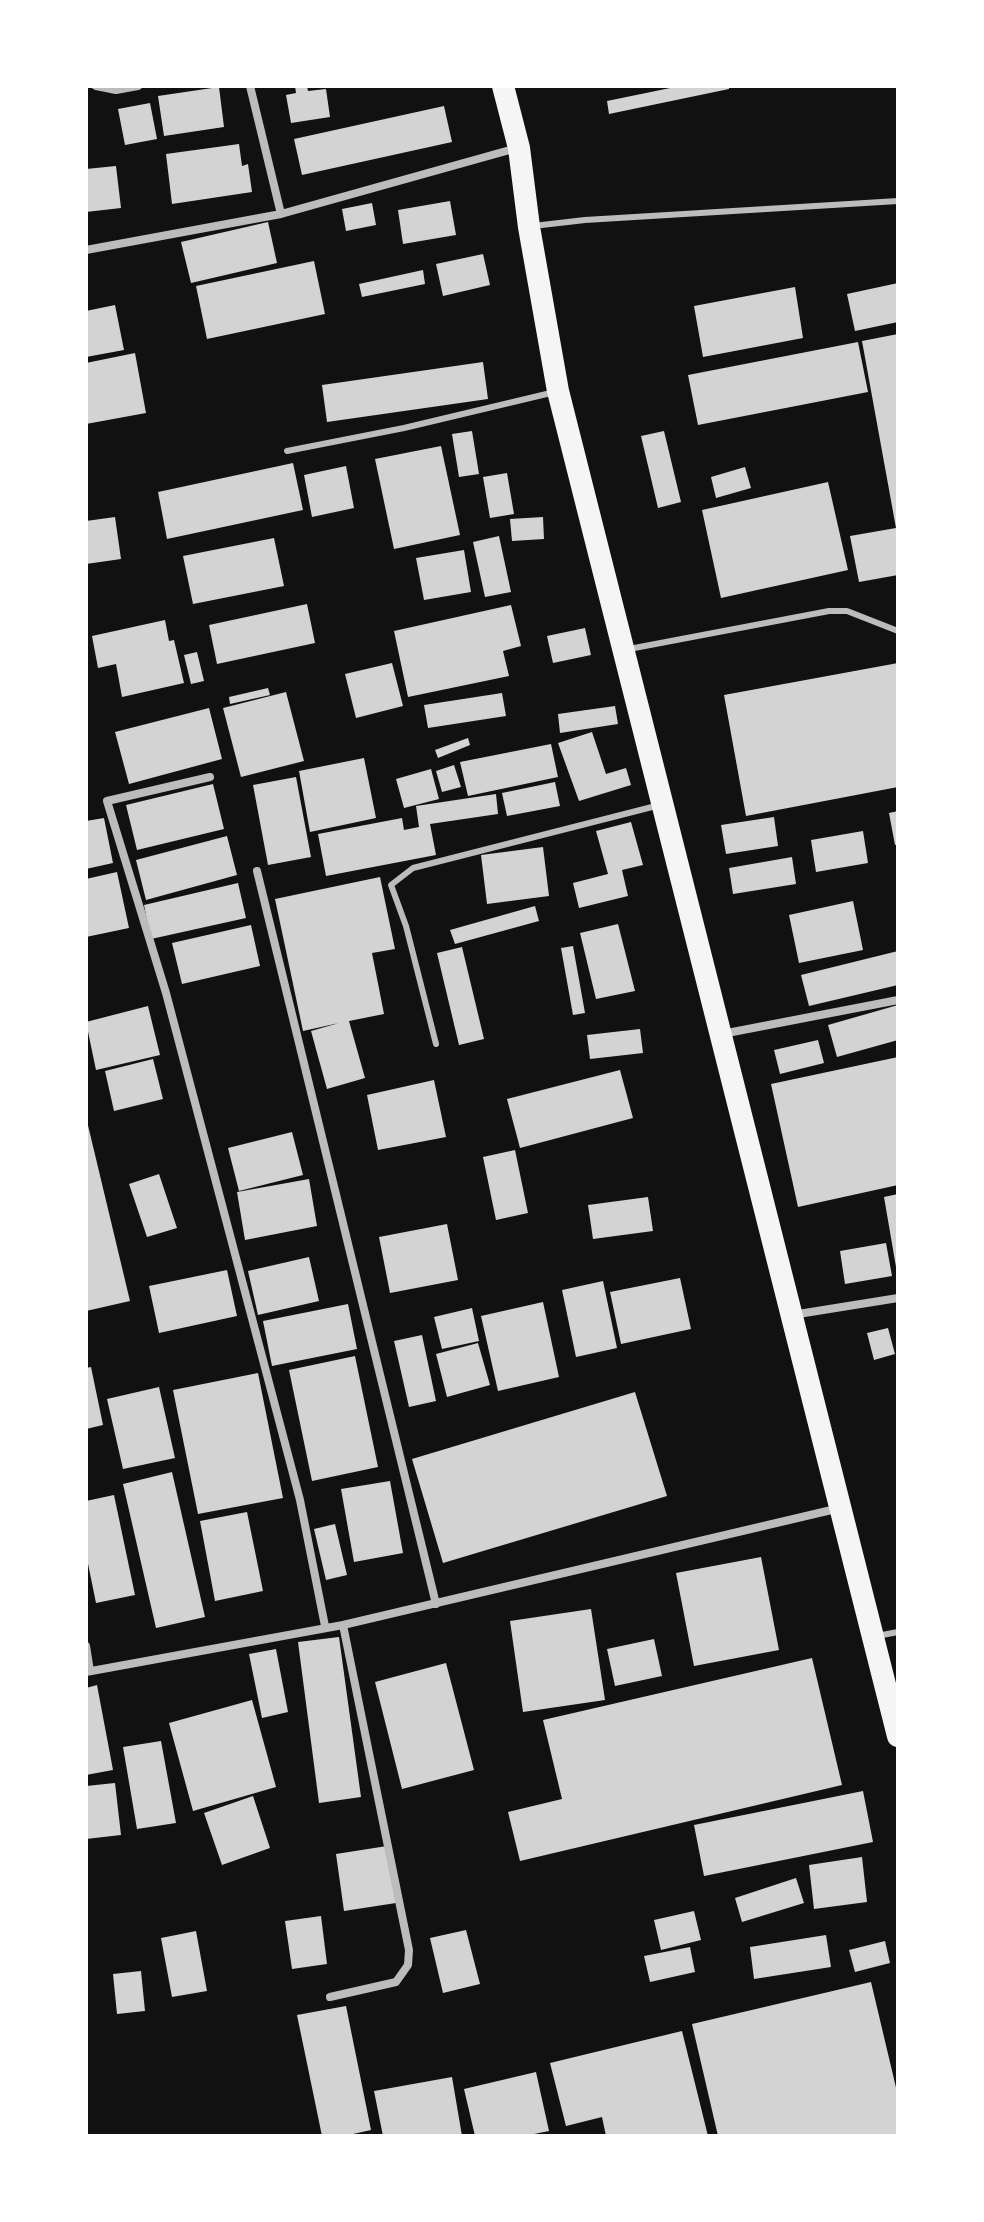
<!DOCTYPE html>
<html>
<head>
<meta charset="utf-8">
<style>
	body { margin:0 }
	#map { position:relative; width:984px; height:2222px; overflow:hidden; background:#111; font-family:"PT Sans",sans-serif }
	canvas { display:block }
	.frame { position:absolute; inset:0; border:88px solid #fff; pointer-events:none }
</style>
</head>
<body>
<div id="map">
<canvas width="984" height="2222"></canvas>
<div class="frame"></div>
</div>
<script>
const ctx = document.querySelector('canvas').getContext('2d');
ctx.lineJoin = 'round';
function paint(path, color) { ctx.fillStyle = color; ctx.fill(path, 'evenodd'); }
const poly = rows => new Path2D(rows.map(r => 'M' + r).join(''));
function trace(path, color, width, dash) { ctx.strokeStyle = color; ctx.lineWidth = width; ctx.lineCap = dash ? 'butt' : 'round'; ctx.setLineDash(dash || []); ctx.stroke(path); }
const building = poly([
	[295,86,307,86,308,91,326,89,330,117,291,123,286,95,296,93],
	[680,86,729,86,729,89,609,114,607,101],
	[219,87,224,127,164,136,158,96],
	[150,103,157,139,125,145,118,109],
	[444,106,452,142,302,175,294,139],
	[239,144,242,166,248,164,252,192,172,204,166,154],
	[116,166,121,208,86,212,86,169],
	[450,201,456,235,403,244,398,210],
	[372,203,376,225,346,231,342,209],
	[268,222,277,263,191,283,181,242],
	[483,254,490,285,443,296,436,264],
	[314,261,325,314,207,339,196,286],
	[423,270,425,284,362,297,359,284],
	[898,283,898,322,855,331,847,294],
	[795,287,803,338,703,357,694,306],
	[115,305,124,350,86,357,86,311],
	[898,334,898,575,859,582,850,536,896,528,862,341],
	[858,342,868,392,698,425,688,375],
	[135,353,146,413,86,424,86,363],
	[483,362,488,399,327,422,322,385],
	[472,431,479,474,459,477,452,434],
	[664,431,681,502,658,508,641,436],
	[441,446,460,535,394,549,375,459],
	[293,463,303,510,167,539,158,492],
	[346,466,354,508,312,517,304,475],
	[745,467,751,488,716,498,711,477],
	[507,473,514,514,490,518,483,477],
	[828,482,848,570,721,598,702,510],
	[115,517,121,559,86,564,86,521],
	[543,517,544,539,512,541,510,519],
	[499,536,511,592,485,597,473,542],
	[274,538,284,586,193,604,183,556],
	[464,550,471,592,424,600,416,558],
	[307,604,315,643,217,664,209,625],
	[511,605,521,646,503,651,509,676,408,697,394,631],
	[165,620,169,641,174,640,184,683,122,697,116,664,98,668,92,636],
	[585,628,591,655,553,663,547,636],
	[197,652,204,681,191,684,184,655],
	[392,663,403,706,356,718,345,674],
	[898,663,898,787,746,816,724,695],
	[268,688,270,695,230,704,229,697],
	[286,692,304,761,241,777,223,708],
	[502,693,506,716,428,728,424,705],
	[615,706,618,724,560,733,558,714],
	[209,708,222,759,129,784,115,732],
	[592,732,606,774,626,768,631,785,579,801,558,743],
	[468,738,470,745,438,758,435,750],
	[551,744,558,777,468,796,460,762],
	[364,758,376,818,310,832,299,771],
	[454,765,461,787,442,792,436,771],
	[431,769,439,799,404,808,396,779],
	[296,777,311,857,268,865,253,785],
	[555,782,560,806,507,816,502,793],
	[213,784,224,829,137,850,126,805],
	[496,794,498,814,430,824,436,855,326,876,318,834,402,818,404,830,419,827,416,806],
	[898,811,898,844,895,845,889,813],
	[774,817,778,846,726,854,721,825],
	[104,818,113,863,86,869,86,821],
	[631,822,643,865,622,870,628,896,579,908,573,883,608,874,596,831],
	[863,831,868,863,816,872,811,840],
	[227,836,237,875,146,900,136,860],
	[543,847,549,896,487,904,481,855],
	[792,857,796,884,733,894,729,868],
	[117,872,129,928,86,937,86,879],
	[380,877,395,949,372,953,384,1014,349,1021,365,1078,327,1089,311,1031,339,1023,303,1031,275,899],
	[238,883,246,918,151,939,144,905],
	[853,901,863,950,799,963,789,915],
	[535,906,539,921,455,944,450,930],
	[618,924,635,991,596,999,580,933],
	[251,925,260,966,182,984,172,943],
	[573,946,585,1013,573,1015,561,948],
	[462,947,484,1039,459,1045,437,953],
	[898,951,898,985,809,1006,801,975],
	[898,1005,898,1040,837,1057,828,1025],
	[148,1006,160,1055,96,1070,86,1022],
	[640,1029,643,1053,590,1059,587,1035],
	[818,1040,824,1063,780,1074,774,1050],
	[898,1057,898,1185,798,1207,771,1084],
	[153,1059,163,1099,114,1111,105,1071],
	[620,1070,633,1118,520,1148,507,1099],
	[434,1080,446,1137,378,1150,367,1095],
	[86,1117,130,1301,86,1311],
	[292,1132,303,1175,239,1191,228,1148],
	[515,1150,528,1213,496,1220,483,1157],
	[159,1174,177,1228,147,1237,129,1184],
	[309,1179,317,1226,245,1240,237,1192],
	[898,1194,898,1267,896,1267,884,1197],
	[648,1197,653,1231,593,1239,588,1205],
	[447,1224,458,1280,390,1293,379,1237],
	[886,1243,892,1276,845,1284,840,1251],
	[309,1257,319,1301,258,1315,248,1271],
	[227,1270,237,1316,159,1333,149,1286],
	[680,1278,691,1329,621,1344,610,1292],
	[603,1281,617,1348,576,1357,562,1290],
	[543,1302,559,1377,498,1391,481,1316],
	[348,1304,357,1349,272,1366,263,1321],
	[472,1308,479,1341,442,1349,434,1317],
	[888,1328,895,1354,874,1360,867,1333],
	[422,1335,436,1401,409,1407,394,1341],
	[478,1343,490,1385,447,1397,436,1354],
	[355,1356,378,1467,312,1481,289,1370],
	[91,1367,103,1425,86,1429,86,1368],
	[258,1373,283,1498,198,1514,173,1390],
	[159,1387,175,1458,123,1469,107,1399],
	[635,1392,667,1496,443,1563,412,1459],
	[172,1472,205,1617,156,1628,123,1484],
	[390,1481,403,1553,354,1562,341,1489],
	[114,1495,135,1595,96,1603,86,1554,86,1501],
	[247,1512,263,1591,215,1601,200,1521],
	[335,1524,347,1575,326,1580,314,1529],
	[761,1557,779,1650,694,1666,676,1573],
	[591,1609,605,1700,523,1712,510,1621],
	[339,1637,361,1797,319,1803,298,1642],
	[654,1639,662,1676,615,1686,607,1649],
	[276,1649,288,1712,262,1718,249,1654],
	[812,1658,842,1785,520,1861,508,1812,562,1799,543,1720],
	[446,1663,474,1770,402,1789,375,1682],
	[97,1685,113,1770,86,1775,86,1688],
	[252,1700,276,1787,193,1811,169,1723],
	[161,1741,176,1823,137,1829,123,1747],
	[115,1783,121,1835,86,1839,86,1786],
	[863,1791,873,1842,704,1876,694,1825],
	[253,1796,270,1848,222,1865,204,1813],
	[387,1846,396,1903,344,1911,336,1854],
	[862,1857,867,1902,814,1909,809,1865],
	[796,1878,804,1903,742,1922,735,1898],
	[694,1911,701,1940,661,1950,654,1920],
	[321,1916,327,1964,292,1969,285,1921],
	[466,1930,480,1984,443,1993,430,1938],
	[196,1931,207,1991,172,1997,161,1938],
	[826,1935,831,1967,754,1979,750,1947],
	[885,1941,890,1963,855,1972,849,1950],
	[690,1947,695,1972,650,1982,644,1956],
	[141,1971,145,2011,117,2014,113,1974],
	[871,1982,898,2096,898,2136,718,2136,692,2024],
	[346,2006,371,2130,344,2136,322,2136,297,2015],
	[682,2031,708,2136,606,2136,602,2117,566,2126,550,2063],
	[536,2072,549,2131,524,2136,475,2136,464,2089],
	[452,2077,462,2136,383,2136,374,2091]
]);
const service = poly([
	[533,226,585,220,898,201],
	[287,451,404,428,555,392],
	[629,649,829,611,847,611,898,631],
	[436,1044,406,926,391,885,413,868,656,806],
	[877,1636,898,1632]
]);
const minor = poly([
	[96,86,116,90,138,86],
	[250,86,281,214],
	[86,250,281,214,517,148],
	[210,777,107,801,166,993,300,1500,325,1626],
	[257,871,436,1604],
	[722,1034,898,1000],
	[792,1315,898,1298],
	[86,1646,90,1671],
	[86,1672,343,1625,840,1508],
	[330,1997,396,1982,408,1965,409,1950,343,1625]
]);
const trunk = poly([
	[503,86,519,148,529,227,558,391,898,1736]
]);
paint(building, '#d3d3d3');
trace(service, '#bcbcbc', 6);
trace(minor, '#bcbcbc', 8);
trace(trunk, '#f5f5f5', 22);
</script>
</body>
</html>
